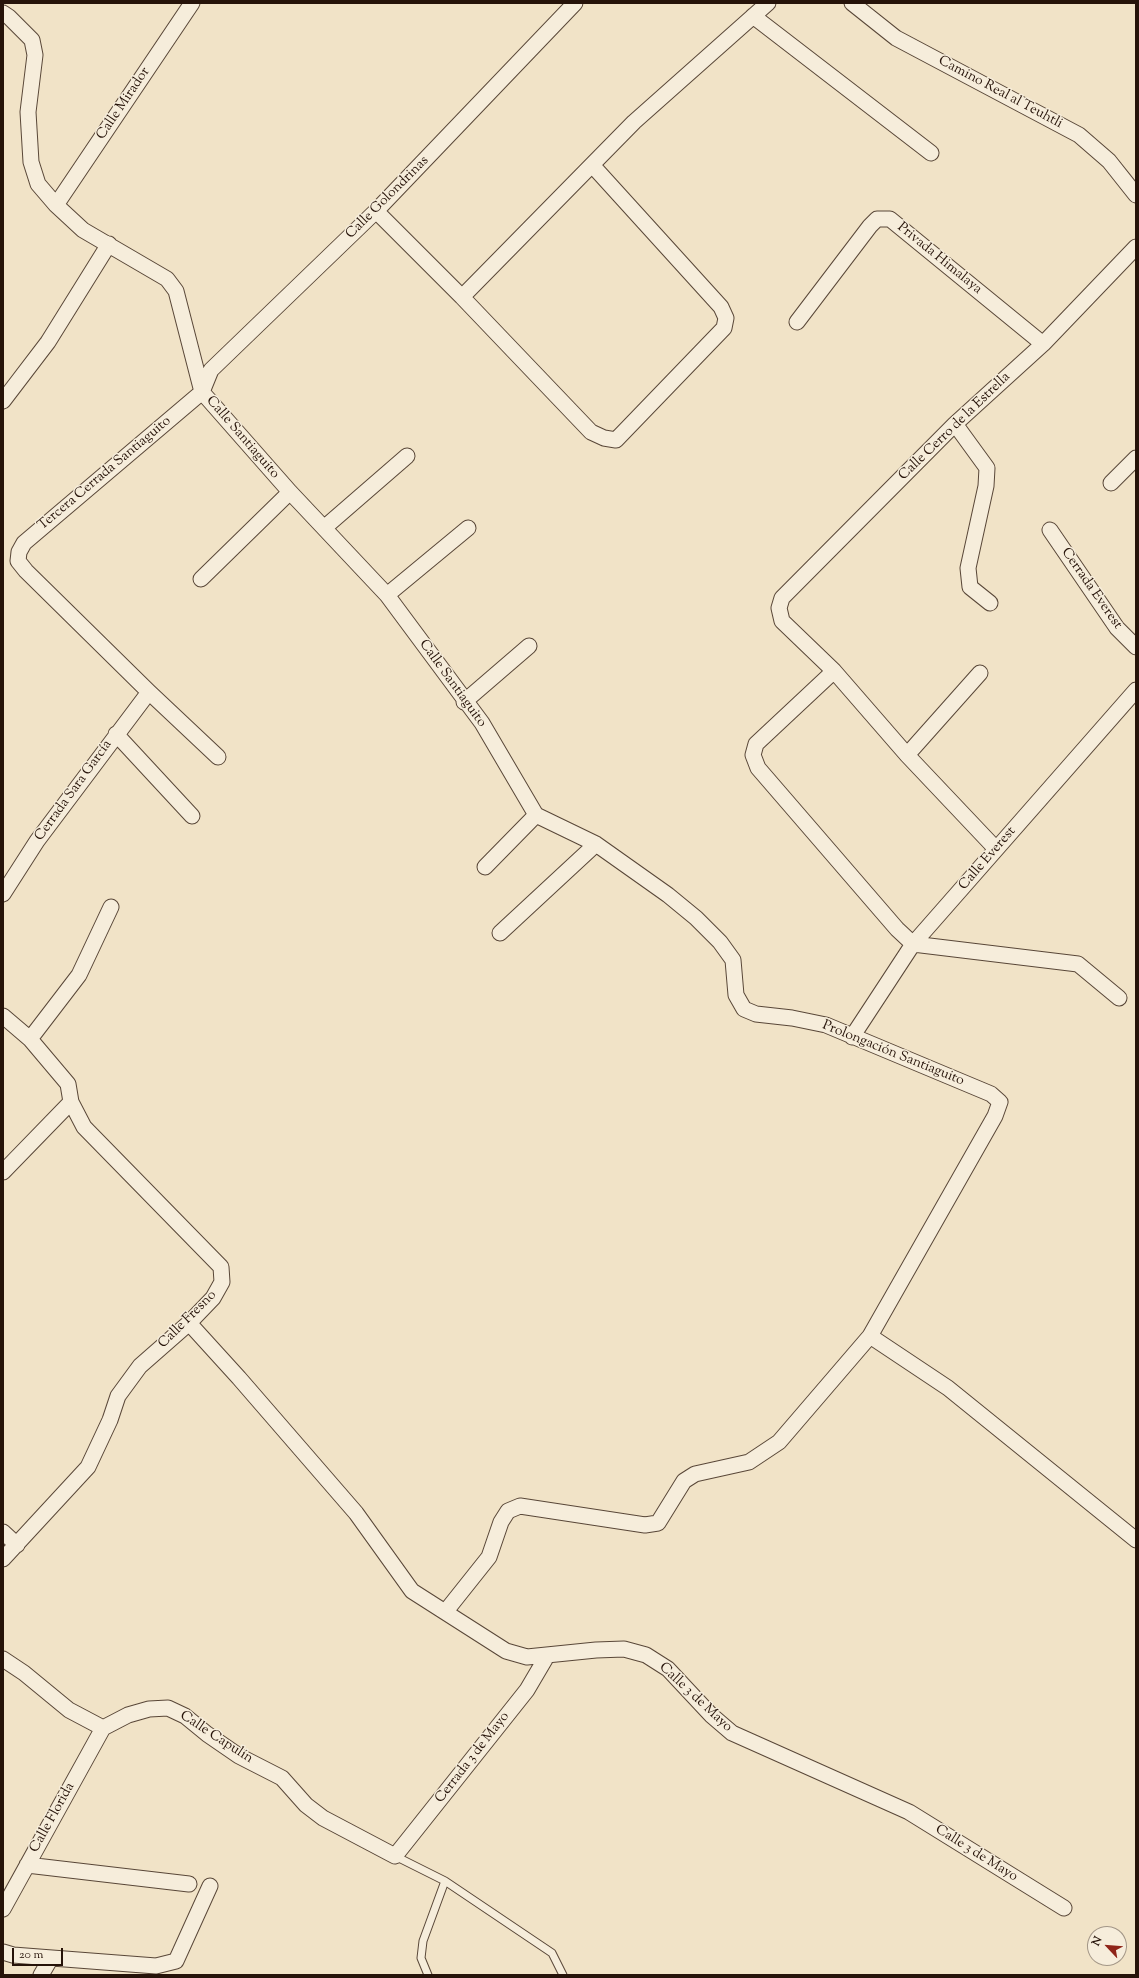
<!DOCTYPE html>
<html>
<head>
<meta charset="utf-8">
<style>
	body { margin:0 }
	#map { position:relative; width:1139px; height:1978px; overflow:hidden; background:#f1e3c7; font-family:"Sorts Mill Goudy",serif }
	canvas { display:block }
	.frame { position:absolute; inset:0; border:4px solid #261309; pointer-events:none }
	.north { position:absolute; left:1087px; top:1926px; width:40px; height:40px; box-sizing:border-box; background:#f6eddb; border:1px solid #a39687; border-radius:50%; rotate:296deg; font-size:11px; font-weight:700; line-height:16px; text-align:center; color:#261309 }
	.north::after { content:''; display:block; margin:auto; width:14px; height:18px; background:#8f2418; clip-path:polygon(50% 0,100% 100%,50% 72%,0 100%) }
	.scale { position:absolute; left:12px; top:1948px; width:51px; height:18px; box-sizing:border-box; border:2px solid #261309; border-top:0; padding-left:5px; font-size:12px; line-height:14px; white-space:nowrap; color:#261309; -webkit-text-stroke:3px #f6eddb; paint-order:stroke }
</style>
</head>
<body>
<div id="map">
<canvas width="1139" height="1978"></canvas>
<div class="frame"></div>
<div class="north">N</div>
<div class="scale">20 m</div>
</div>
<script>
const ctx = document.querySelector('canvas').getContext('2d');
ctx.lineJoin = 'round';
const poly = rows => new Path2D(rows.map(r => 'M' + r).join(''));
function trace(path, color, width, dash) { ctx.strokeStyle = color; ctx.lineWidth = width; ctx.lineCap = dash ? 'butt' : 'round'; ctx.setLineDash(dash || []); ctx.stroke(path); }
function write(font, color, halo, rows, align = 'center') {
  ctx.font = font + ' "Sorts Mill Goudy",serif'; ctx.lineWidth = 3; ctx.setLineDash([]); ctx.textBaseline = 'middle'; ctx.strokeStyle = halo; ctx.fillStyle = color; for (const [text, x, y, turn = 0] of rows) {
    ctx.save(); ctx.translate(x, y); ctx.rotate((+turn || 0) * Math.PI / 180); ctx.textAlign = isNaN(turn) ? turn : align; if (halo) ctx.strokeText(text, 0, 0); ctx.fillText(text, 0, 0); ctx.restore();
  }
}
const service = poly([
	[395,1856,445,1881,552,1953,563,1975],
	[428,1975,421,1958,423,1941,445,1881]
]);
const minor = poly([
	[852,3,896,38,1079,135,1109,161,1136,195],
	[3,13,9,17,32,40,35,55,28,112,31,162,38,184,56,205,83,230,167,279,176,291,202,392,290,492,387,595,482,723,536,815],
	[753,16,931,153],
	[56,205,192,3],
	[376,211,462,297,591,432,604,438,616,440,724,328,726,318,721,307,593,166],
	[462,297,634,122,768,3],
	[797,322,870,226,877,219,890,219,1043,344],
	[3,401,48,342,109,244],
	[955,424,987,468,986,486,968,568,970,587,990,603],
	[1111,483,1136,458],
	[324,528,407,456],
	[1050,530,1117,628,1136,647],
	[201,579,290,492],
	[387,595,468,528],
	[834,671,756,744,753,755,758,768,897,929,913,944,1078,964,1119,998],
	[464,702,529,646],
	[116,734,192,816],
	[907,755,980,673],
	[218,757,149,692,26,571,18,561,19,552,24,543,202,392,211,370,376,211,575,3],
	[996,849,907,755,834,671,782,621,779,608,782,598,955,424,1043,344,1136,247],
	[485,867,536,815],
	[3,894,37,841,149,692],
	[500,933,596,844],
	[3,1016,30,1039,68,1084,71,1102,84,1127,221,1267,222,1282,213,1298,189,1323,140,1366,118,1396,110,1420,88,1467,3,1559],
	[852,1037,913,944,1136,690],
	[30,1039,79,975,111,907],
	[3,1172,71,1102],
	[189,1323,239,1378,356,1513,412,1591,506,1651,527,1657,596,1650,624,1649,646,1655,668,1669,711,1715,732,1733,909,1812,1064,1908],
	[870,1336,948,1388,1136,1540],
	[3,1532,17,1545],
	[446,1611,489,1557,501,1522,508,1511,520,1506,645,1525,658,1523,684,1481,695,1474,749,1462,779,1442,870,1336,995,1116,1000,1102,991,1094,826,1025,792,1018,756,1014,744,1009,736,995,733,960,720,942,696,918,668,895,596,844,536,815],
	[3,1659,24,1673,69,1710,103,1728,128,1715,149,1709,168,1708,185,1716,207,1734,239,1756,282,1778,306,1805,323,1818,395,1856,527,1690,547,1656],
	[27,1865,189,1884],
	[3,1909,103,1728],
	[3,1952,13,1955,156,1966,176,1961,210,1886],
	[41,1975,51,1958]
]);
const streetNames = [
	["Camino Real al Teuhtli",1000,93,28],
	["Calle Mirador",124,104,-56],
	["Calle Golondrinas",388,198,-45],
	["Privada Himalaya",939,259,39],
	["Calle Cerro de la Estrella",955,427,-44],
	["Calle Santiaguito",242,438,49],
	["Tercera Cerrada Santiaguito",105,474,-40],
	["Cerrada Everest",1091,589,55],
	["Calle Santiaguito",452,684,54],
	["Cerrada Sara García",74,791,-54],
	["Calle Everest",988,859,-49],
	["Prolongación Santiaguito",893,1054,22],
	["Calle Fresno",188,1320,-45],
	["Calle 3 de Mayo",695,1698,43],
	["Calle Capulín",216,1738,33],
	["Cerrada 3 de Mayo",473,1758,-52],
	["Calle Florida",53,1818,-61],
	["Calle 3 de Mayo",976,1854,32]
];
trace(service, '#594738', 9);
trace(minor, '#594738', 17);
trace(service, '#f6eddb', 7);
trace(minor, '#f6eddb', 15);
write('14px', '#261309', '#f6eddb', streetNames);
</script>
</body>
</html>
